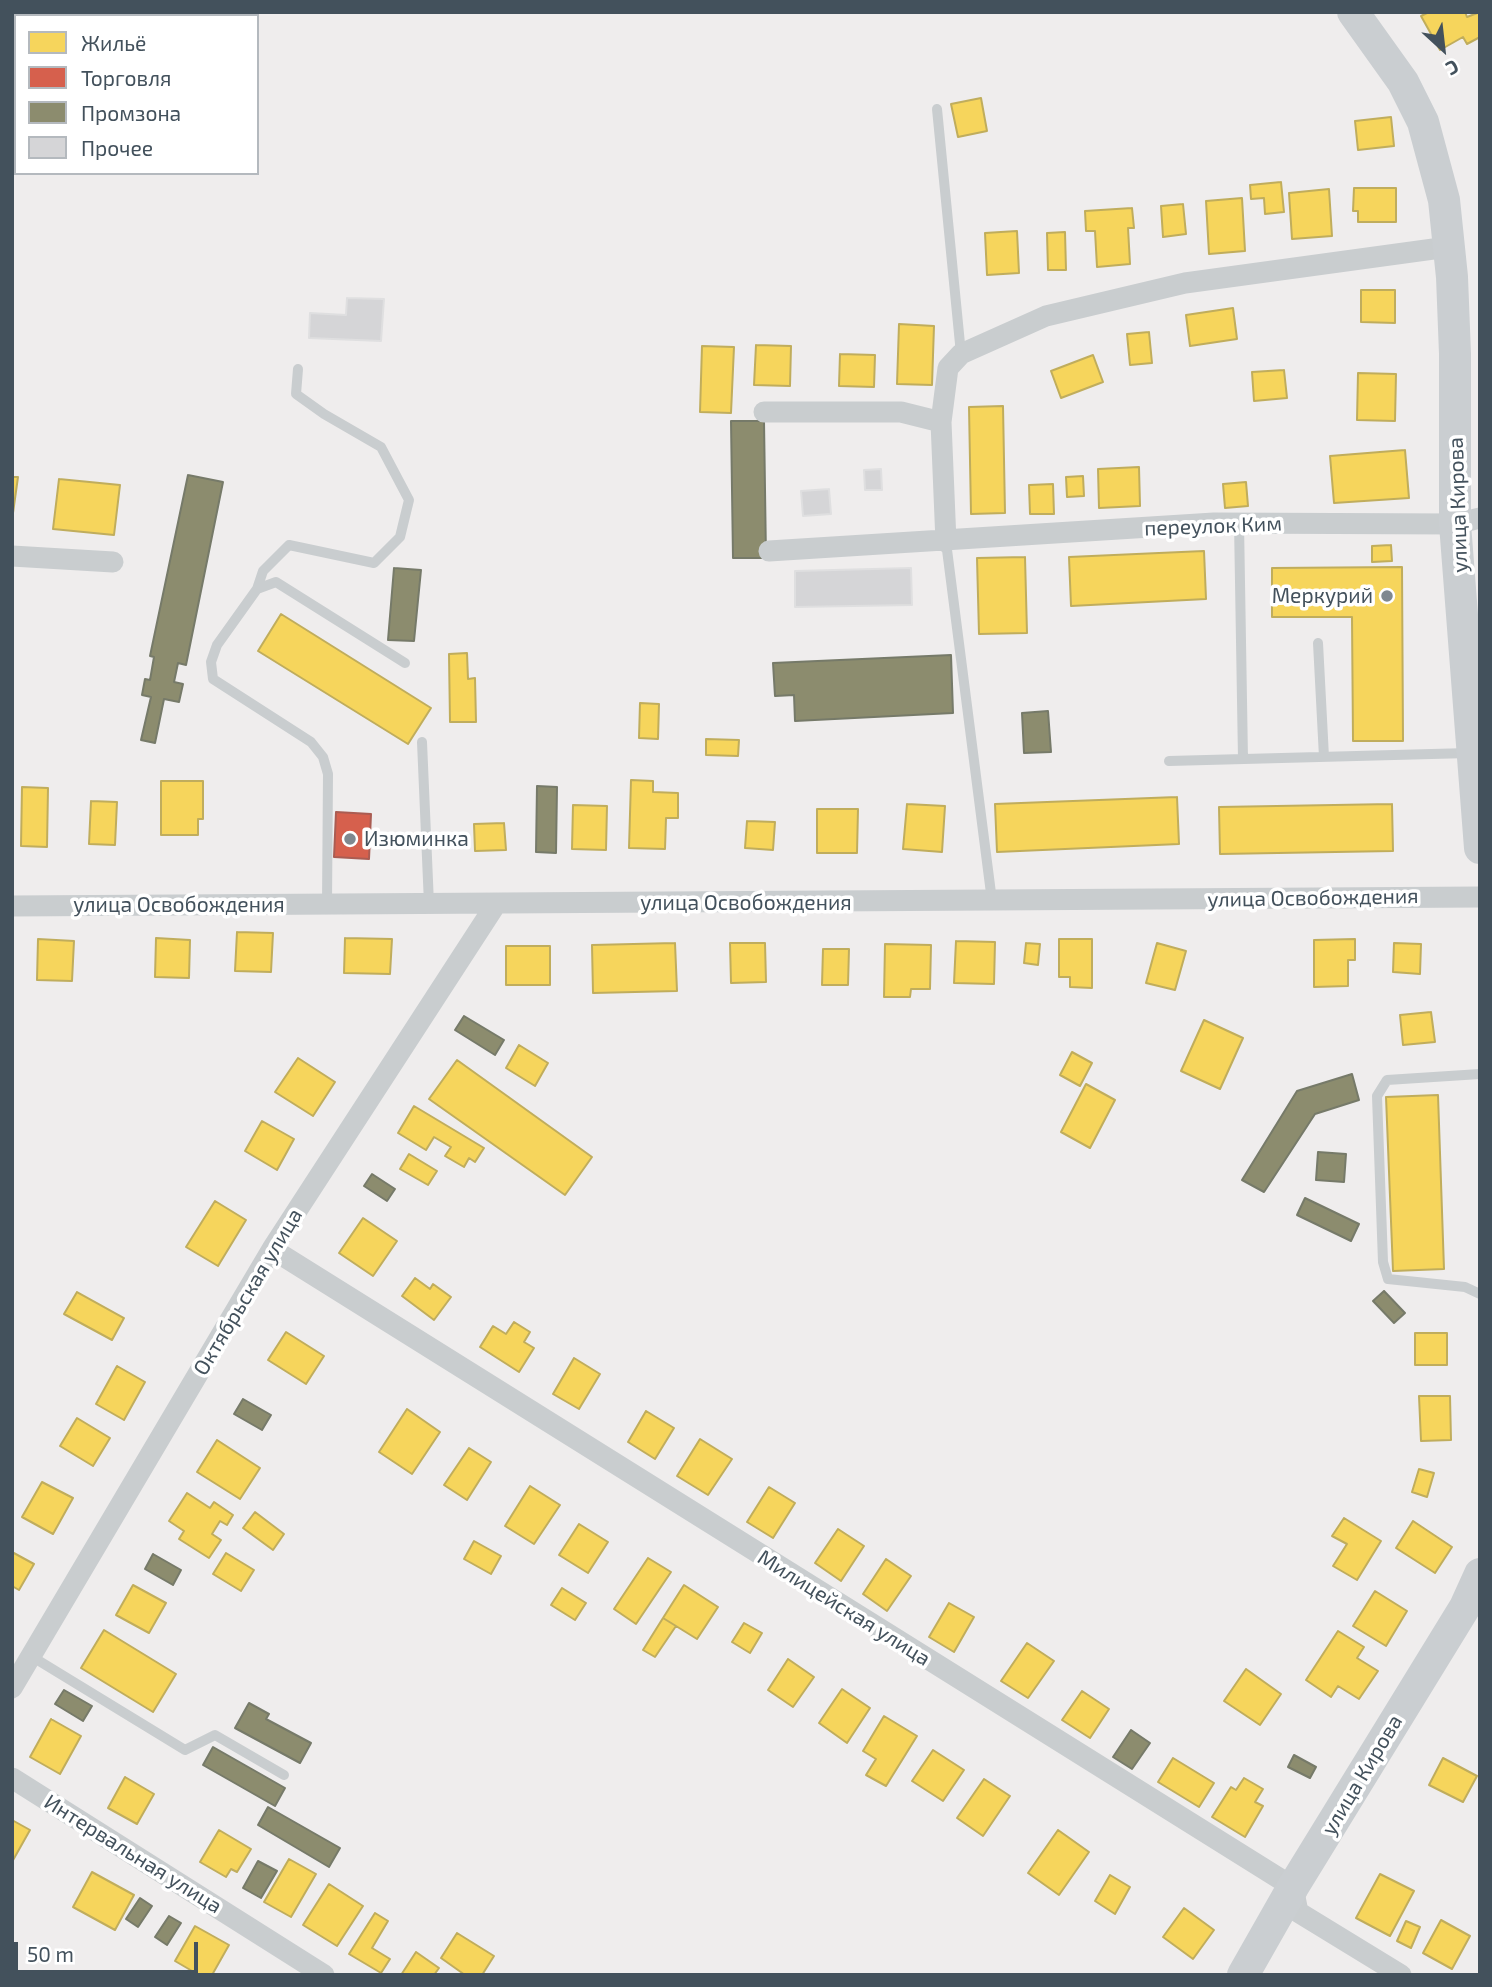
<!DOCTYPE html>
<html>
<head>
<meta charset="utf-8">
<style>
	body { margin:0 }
	#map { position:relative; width:1492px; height:1987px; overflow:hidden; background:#efeded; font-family:"Exo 2",sans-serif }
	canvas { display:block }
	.frame { position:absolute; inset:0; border:14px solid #43515c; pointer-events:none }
	.legend { position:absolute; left:14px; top:14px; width:245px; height:161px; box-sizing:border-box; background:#fff; border:2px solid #b4b9be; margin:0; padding:9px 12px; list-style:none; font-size:21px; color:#43515c }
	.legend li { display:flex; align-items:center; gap:14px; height:35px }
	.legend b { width:35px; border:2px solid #b4b9be }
	.north { position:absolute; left:1408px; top:14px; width:70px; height:70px; -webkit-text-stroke:5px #fff; paint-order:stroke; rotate:153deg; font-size:19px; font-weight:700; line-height:28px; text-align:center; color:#43515c }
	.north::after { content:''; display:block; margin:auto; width:24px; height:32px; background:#43515c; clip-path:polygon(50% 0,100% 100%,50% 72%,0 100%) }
	.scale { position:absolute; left:14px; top:1942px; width:184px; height:32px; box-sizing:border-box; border:4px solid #43515c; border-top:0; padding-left:9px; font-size:21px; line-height:24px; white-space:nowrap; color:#43515c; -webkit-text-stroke:5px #fff; paint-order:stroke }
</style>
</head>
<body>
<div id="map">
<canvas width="1492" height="1987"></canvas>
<div class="frame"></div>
<ul class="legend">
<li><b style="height:19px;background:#f6d55c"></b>Жильё</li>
<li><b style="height:19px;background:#d6604d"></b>Торговля</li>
<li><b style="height:19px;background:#8c8c6e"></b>Промзона</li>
<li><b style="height:19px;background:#d5d5d7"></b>Прочее</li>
</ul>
<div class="north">С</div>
<div class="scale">50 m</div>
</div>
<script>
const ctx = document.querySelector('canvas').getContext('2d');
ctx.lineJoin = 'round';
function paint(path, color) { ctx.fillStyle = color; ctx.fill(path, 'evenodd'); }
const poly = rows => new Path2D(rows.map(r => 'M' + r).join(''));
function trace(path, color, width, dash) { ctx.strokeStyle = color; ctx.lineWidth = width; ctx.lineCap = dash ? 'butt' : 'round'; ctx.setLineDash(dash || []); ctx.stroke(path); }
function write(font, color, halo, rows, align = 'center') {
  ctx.font = font + ' "Exo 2",sans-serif'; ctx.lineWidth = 7; ctx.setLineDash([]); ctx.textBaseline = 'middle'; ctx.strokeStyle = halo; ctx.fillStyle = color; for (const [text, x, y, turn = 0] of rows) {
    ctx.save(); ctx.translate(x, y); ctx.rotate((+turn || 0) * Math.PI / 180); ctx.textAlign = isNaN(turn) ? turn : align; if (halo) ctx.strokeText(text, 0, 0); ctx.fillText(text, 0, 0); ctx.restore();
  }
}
const homes = poly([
	[1429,12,1465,12,1467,17,1480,12,1480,37,1467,44,1463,37,1440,50,1421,16,1429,12],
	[981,98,987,131,958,137,951,104,981,98],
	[1391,117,1394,146,1358,150,1355,121,1391,117],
	[1281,182,1284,212,1265,214,1264,198,1251,199,1250,185,1281,182],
	[1354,188,1396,188,1396,222,1358,222,1358,211,1353,211,1354,188],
	[1329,189,1332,236,1292,239,1289,193,1329,189],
	[1242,198,1245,251,1209,254,1206,201,1242,198],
	[1183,204,1186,234,1163,237,1161,206,1183,204],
	[1132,208,1134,228,1128,228,1130,264,1097,267,1095,231,1086,231,1085,211,1132,208],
	[1017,231,1019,273,987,275,985,233,1017,231],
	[1065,232,1066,270,1048,270,1047,233,1065,232],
	[1361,290,1395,290,1395,323,1361,322,1361,290],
	[1233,308,1237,339,1190,346,1186,315,1233,308],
	[899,324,934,326,932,385,897,384,899,324],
	[1149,332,1152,363,1130,365,1127,334,1149,332],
	[756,345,791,346,790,386,754,385,756,345],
	[702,346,734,347,731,413,700,412,702,346],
	[840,354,875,355,874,387,839,386,840,354],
	[1093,355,1103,382,1061,398,1051,371,1093,355],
	[1284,370,1287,398,1254,401,1252,372,1284,370],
	[1358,373,1396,374,1395,421,1357,420,1358,373],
	[1003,406,1005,513,971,514,969,407,1003,406],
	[1405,450,1409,498,1334,503,1330,456,1405,450],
	[1139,467,1140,506,1099,508,1098,469,1139,467],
	[1083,476,1084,496,1067,497,1066,477,1083,476],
	[12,477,18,477,12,520,12,477],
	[59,479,120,485,114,535,53,529,59,479],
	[1246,482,1248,506,1225,508,1223,484,1246,482],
	[1053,484,1054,514,1030,514,1029,485,1053,484],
	[1391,545,1392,561,1372,562,1372,546,1391,545],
	[1204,551,1206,599,1071,606,1069,557,1204,551],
	[1025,557,1027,633,979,634,977,558,1025,557],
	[1402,567,1403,741,1353,741,1352,617,1272,617,1272,568,1402,567],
	[281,614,431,708,408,744,258,651,281,614],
	[467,653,468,679,475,678,476,722,450,722,449,654,467,653],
	[640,703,659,704,658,739,639,738,640,703],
	[706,739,739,740,738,756,706,755,706,739],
	[631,780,653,781,653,792,678,793,678,818,666,818,665,849,629,848,631,780],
	[161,781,203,781,203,819,198,819,198,835,161,835,161,781],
	[22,787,48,788,47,847,21,846,22,787],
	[1177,797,1179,844,997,852,995,804,1177,797],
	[91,801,117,802,115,845,89,844,91,801],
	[907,804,945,806,942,852,903,849,907,804],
	[1392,804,1393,851,1220,854,1219,807,1392,804],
	[573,805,607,806,606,850,572,849,573,805],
	[817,809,858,809,857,853,817,853,817,809],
	[747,821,775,822,773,850,745,848,747,821],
	[504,823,506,850,475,851,474,824,504,823],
	[237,932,273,933,271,972,235,971,237,932],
	[156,938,190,940,189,978,155,977,156,938],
	[345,938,392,939,390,974,344,973,345,938],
	[38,939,74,941,72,981,37,980,38,939],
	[1059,939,1092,939,1092,988,1070,987,1070,977,1059,977,1059,939],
	[1355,939,1355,960,1348,960,1348,986,1314,987,1314,940,1355,939],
	[956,941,995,942,994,984,954,983,956,941],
	[675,943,677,991,593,993,592,945,675,943],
	[730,943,765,943,766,982,731,983,730,943],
	[1026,943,1040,944,1038,965,1024,963,1026,943],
	[1157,943,1186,951,1175,990,1146,983,1157,943],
	[1394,943,1421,944,1420,974,1393,972,1394,943],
	[885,944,931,945,930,989,911,989,910,997,884,997,885,944],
	[506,946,550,946,550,985,506,985,506,946],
	[823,949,849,949,848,985,822,985,823,949],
	[1431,1012,1435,1042,1403,1045,1400,1015,1431,1012],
	[1204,1020,1243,1038,1220,1089,1181,1071,1204,1020],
	[519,1045,548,1063,535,1086,506,1068,519,1045],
	[1072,1052,1092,1063,1080,1086,1060,1075,1072,1052],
	[298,1058,335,1082,313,1116,275,1092,298,1058],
	[457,1060,592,1157,565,1195,429,1099,457,1060],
	[1086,1084,1115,1100,1090,1148,1061,1132,1086,1084],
	[1438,1095,1444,1269,1393,1271,1386,1097,1438,1095],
	[414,1106,484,1148,475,1162,469,1158,464,1167,445,1156,451,1147,434,1137,426,1150,398,1133,414,1106],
	[262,1121,294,1139,277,1170,245,1151,262,1121],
	[409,1154,437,1171,428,1185,400,1169,409,1154],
	[215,1201,246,1220,218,1266,186,1247,215,1201],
	[363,1218,397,1241,373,1276,339,1253,363,1218],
	[415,1278,430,1289,433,1284,451,1297,434,1320,402,1296,415,1278],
	[77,1292,124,1318,112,1340,64,1314,77,1292],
	[514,1322,530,1332,524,1342,534,1348,519,1372,480,1347,493,1326,506,1334,514,1322],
	[286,1332,324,1356,306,1384,268,1360,286,1332],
	[1415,1333,1447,1333,1447,1365,1415,1365,1415,1333],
	[574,1358,600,1374,579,1409,553,1394,574,1358],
	[117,1366,145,1382,124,1420,96,1404,117,1366],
	[1419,1396,1450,1396,1451,1440,1421,1441,1419,1396],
	[407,1409,440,1432,412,1474,379,1452,407,1409],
	[646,1411,674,1428,655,1459,628,1442,646,1411],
	[77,1418,110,1438,93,1466,60,1446,77,1418],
	[700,1439,732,1459,708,1495,677,1476,700,1439],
	[217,1440,260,1468,240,1499,197,1472,217,1440],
	[469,1448,491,1462,467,1500,444,1485,469,1448],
	[1419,1469,1434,1473,1427,1497,1412,1492,1419,1469],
	[42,1482,73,1498,53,1534,22,1517,42,1482],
	[530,1486,560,1505,534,1544,505,1526,530,1486],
	[769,1487,795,1503,773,1538,747,1522,769,1487],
	[187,1493,210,1508,214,1502,233,1515,227,1525,220,1521,212,1534,221,1540,209,1558,179,1539,184,1531,169,1521,187,1493],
	[255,1512,284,1534,273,1550,243,1528,255,1512],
	[1344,1518,1381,1541,1357,1580,1333,1566,1347,1544,1332,1536,1344,1518],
	[1413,1521,1452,1547,1435,1573,1396,1548,1413,1521],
	[579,1524,608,1542,588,1573,559,1555,579,1524],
	[838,1529,864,1546,841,1581,815,1563,838,1529],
	[474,1541,501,1556,491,1574,464,1559,474,1541],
	[12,1552,34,1564,19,1590,12,1586,12,1552],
	[226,1553,254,1570,241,1591,213,1574,226,1553],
	[648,1558,671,1572,636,1624,614,1609,648,1558],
	[886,1559,911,1576,887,1611,863,1594,886,1559],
	[133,1585,166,1603,149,1633,116,1615,133,1585],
	[684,1585,718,1607,697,1639,663,1618,684,1585],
	[562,1588,586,1603,575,1620,551,1605,562,1588],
	[1375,1591,1407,1611,1386,1646,1353,1626,1375,1591],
	[949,1603,974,1617,954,1652,929,1637,949,1603],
	[663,1618,676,1626,655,1657,643,1650,663,1618],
	[744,1623,762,1633,750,1653,732,1642,744,1623],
	[104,1630,176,1674,153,1712,81,1668,104,1630],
	[1338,1631,1364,1647,1357,1658,1378,1671,1359,1699,1338,1686,1331,1697,1306,1680,1338,1631],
	[1027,1643,1054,1661,1028,1698,1001,1681,1027,1643],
	[788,1659,814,1677,793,1707,768,1690,788,1659],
	[1246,1669,1281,1694,1260,1725,1224,1701,1246,1669],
	[842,1689,870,1708,847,1743,819,1723,842,1689],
	[1082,1691,1109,1709,1090,1738,1062,1720,1082,1691],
	[884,1716,917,1736,886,1786,866,1775,876,1759,863,1751,884,1716],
	[51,1719,81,1736,60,1774,30,1757,51,1719],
	[933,1750,964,1770,943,1801,912,1781,933,1750],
	[1173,1758,1214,1783,1199,1807,1158,1782,1173,1758],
	[1443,1758,1477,1776,1463,1802,1429,1785,1443,1758],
	[125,1777,154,1794,137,1824,108,1808,125,1777],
	[1244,1778,1263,1789,1255,1802,1263,1806,1245,1837,1212,1817,1231,1787,1236,1790,1244,1778],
	[984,1779,1010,1796,983,1836,957,1818,984,1779],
	[12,1820,30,1830,12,1862,12,1820],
	[219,1830,251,1849,237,1872,231,1869,226,1877,200,1862,219,1830],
	[1058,1830,1089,1852,1059,1895,1028,1873,1058,1830],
	[289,1859,316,1874,291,1917,264,1902,289,1859],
	[92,1872,134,1895,115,1930,73,1907,92,1872],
	[1380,1874,1414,1891,1390,1936,1356,1918,1380,1874],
	[1110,1875,1130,1887,1115,1914,1095,1901,1110,1875],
	[329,1884,363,1906,337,1946,303,1925,329,1884],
	[1184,1908,1214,1930,1193,1959,1163,1937,1184,1908],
	[375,1913,388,1921,372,1948,390,1959,381,1973,349,1954,375,1913],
	[1441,1920,1470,1936,1452,1969,1423,1953,1441,1920],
	[1406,1921,1420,1927,1411,1948,1397,1941,1406,1921],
	[195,1926,229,1945,212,1975,199,1975,175,1961,195,1926],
	[457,1933,494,1956,482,1975,465,1975,441,1958,457,1933],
	[416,1952,439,1968,434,1975,401,1975,416,1952]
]);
const shops = poly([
	[336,812,371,814,369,859,334,857,336,812]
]);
const industry = poly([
	[731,421,764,421,766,558,733,558,731,421],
	[188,475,223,482,186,665,178,663,174,682,183,684,179,702,164,699,155,743,141,740,151,697,142,695,145,679,150,680,154,657,150,656,188,475],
	[394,568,421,570,414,641,388,640,394,568],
	[951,655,953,713,795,721,794,695,775,696,773,663,951,655],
	[1048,711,1051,752,1024,753,1022,713,1048,711],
	[537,786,557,787,556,853,536,852,537,786],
	[464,1016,504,1040,495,1055,455,1030,464,1016],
	[1352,1074,1359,1100,1315,1114,1264,1192,1242,1180,1297,1091,1352,1074],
	[1318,1152,1346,1154,1344,1182,1316,1180,1318,1152],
	[372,1174,395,1189,387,1201,364,1186,372,1174],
	[1305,1198,1359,1224,1351,1241,1297,1215,1305,1198],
	[1384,1291,1405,1313,1394,1323,1373,1301,1384,1291],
	[243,1399,271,1415,262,1430,234,1414,243,1399],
	[153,1554,181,1570,173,1585,145,1569,153,1554],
	[64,1690,92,1706,83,1721,55,1704,64,1690],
	[249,1703,269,1714,266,1719,311,1743,300,1763,235,1728,249,1703],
	[1131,1730,1150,1743,1132,1769,1113,1757,1131,1730],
	[213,1747,285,1788,275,1806,203,1765,213,1747],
	[1294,1755,1316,1767,1310,1778,1288,1767,1294,1755],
	[268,1807,340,1848,329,1867,258,1825,268,1807],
	[258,1861,277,1871,261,1898,243,1888,258,1861],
	[140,1898,152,1906,138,1927,126,1919,140,1898],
	[169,1916,181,1923,167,1945,155,1937,169,1916]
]);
const building = poly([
	[347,298,384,299,381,341,309,338,310,313,346,315,347,298],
	[881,469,882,490,865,490,864,470,881,469],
	[829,489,831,514,803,516,801,491,829,489],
	[911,568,912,605,795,607,795,571,911,568]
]);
const service = poly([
	[937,109,961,354],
	[1239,523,1243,759],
	[946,542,992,901],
	[257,589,263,571,289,545,374,563,400,537,409,500,381,447,324,414,296,394,298,369],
	[1318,643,1324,757],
	[422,742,429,904],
	[1169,761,1469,753],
	[327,904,328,774,323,757,311,742,213,679,211,662,217,645,257,589,276,582,405,663],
	[1480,1074,1387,1080,1377,1096,1383,1262,1388,1279,1465,1287,1480,1294],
	[31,1656,185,1750,215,1735,284,1775]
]);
const minor = poly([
	[764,412,901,412,941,422],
	[946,542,941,422,948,368,961,354,1046,316,1185,283,1448,247],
	[769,551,1214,523,1455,524,1480,518],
	[12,556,113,562],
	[12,906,1480,897],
	[272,1249,1293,1887,1298,1912,1401,1975],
	[12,1688,272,1249,496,904],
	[12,1778,324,1975]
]);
const secondary = poly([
	[1353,12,1403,82,1423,122,1444,200,1452,277,1455,354,1455,524,1480,848],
	[1243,1975,1293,1887,1465,1607,1480,1574]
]);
const markers = [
	[1387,596,7,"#7f888f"],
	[350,839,7,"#7f888f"]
];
const streetNames = [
	["улица Кирова",1458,505,-92],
	["переулок Ким",1213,526,-2],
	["улица Освобождения",1313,898,-1],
	["улица Освобождения",746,903],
	["улица Освобождения",179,905],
	["Октябрьская улица",248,1292,-59],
	["Милицейская улица",844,1608,32],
	["улица Кирова",1362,1775,-59],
	["Интервальная улица",133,1854,32]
];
const poiNames = [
	["Меркурий",1373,596],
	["Изюминка",364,839,"left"]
];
paint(homes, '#f6d55c');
trace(homes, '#c0ad5c', 2);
paint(shops, '#d6604d');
trace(shops, '#aa5c52', 2);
paint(industry, '#8c8c6e');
trace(industry, '#767a69', 2);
paint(building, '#d5d5d7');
trace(building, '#dfdfe0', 2);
trace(service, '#c9cdcf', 10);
trace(minor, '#c9cdcf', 21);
trace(secondary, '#caced1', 32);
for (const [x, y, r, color] of markers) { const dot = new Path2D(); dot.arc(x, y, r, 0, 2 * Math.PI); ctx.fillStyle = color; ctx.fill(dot); trace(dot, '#fff', 2.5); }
write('21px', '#43515c', '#fff', streetNames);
write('21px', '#43515c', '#fff', poiNames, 'right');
</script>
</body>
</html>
